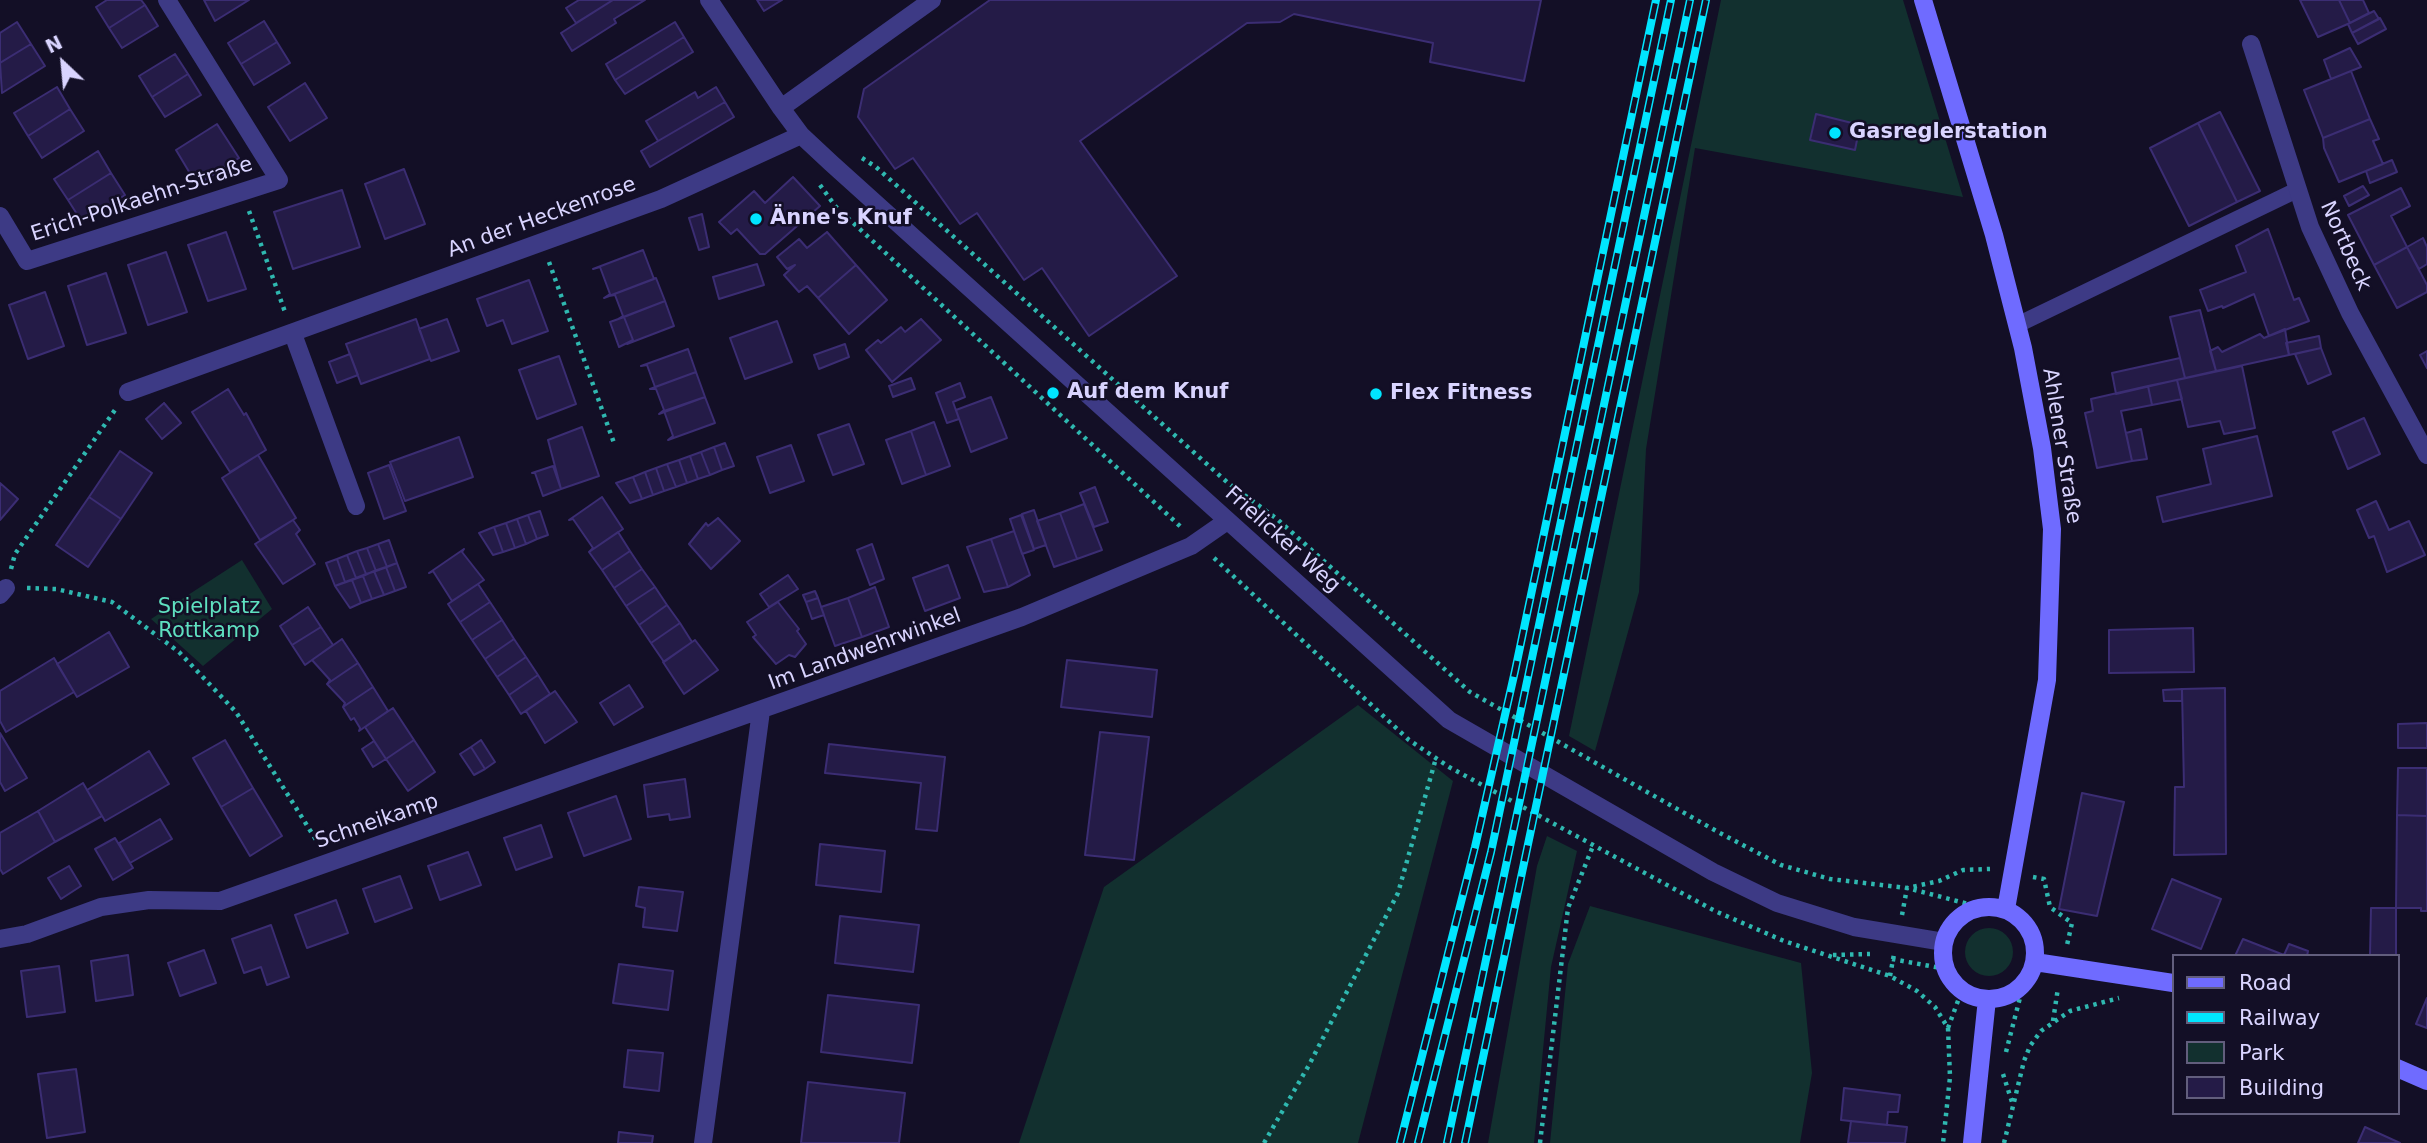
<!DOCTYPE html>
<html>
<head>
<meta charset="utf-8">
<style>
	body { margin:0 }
	#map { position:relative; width:2427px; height:1143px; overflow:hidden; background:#130f26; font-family:"DejaVu Sans",sans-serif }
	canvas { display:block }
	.legend { position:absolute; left:2172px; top:954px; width:228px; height:161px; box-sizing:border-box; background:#130f26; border:2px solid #625e7d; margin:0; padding:9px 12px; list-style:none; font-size:21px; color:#d9d4ff }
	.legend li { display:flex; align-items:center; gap:14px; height:35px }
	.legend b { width:35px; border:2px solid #625e7d }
	.north { position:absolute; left:28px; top:28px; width:70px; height:70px; -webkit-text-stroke:5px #130f26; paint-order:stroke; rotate:334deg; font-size:19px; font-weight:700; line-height:28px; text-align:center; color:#d9d4ff }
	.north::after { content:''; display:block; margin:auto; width:24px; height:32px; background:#d9d4ff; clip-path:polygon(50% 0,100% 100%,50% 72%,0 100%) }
</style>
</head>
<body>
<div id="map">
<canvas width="2427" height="1143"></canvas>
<ul class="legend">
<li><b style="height:9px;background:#6f6bff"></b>Road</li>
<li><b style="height:9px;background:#00e5ff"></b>Railway</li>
<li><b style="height:19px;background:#12302f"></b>Park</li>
<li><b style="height:19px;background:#241b47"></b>Building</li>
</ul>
<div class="north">N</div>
</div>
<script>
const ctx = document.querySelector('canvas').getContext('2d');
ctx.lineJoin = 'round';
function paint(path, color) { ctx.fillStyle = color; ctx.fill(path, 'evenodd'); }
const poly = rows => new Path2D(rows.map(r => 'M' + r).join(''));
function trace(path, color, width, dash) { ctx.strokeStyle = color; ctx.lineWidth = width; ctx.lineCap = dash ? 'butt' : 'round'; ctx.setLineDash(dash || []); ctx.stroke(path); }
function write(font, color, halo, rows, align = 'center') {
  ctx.font = font + ' "DejaVu Sans",sans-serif'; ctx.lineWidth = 5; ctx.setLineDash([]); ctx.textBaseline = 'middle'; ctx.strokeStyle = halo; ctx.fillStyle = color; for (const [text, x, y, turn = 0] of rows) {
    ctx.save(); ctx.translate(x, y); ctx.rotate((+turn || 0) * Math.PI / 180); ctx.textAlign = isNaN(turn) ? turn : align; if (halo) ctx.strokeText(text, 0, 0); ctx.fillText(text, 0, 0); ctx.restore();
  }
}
const green = poly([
	[1721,0,1903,0,1963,197,1695,148,1646,449,1639,592,1595,751,1569,736],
	[242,560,272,609,203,666,151,619],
	[1358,705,1453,781,1358,1143,1019,1143,1104,887],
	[1547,836,1577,851,1551,967,1534,1143,1488,1143,1537,866],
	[1590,906,1801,963,1812,1073,1800,1143,1550,1143,1568,964],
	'1965 952a24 24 0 1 1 48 0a24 24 0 1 1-48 0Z'
]);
const building = poly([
	[107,0,141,0,145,5,109,28,96,7,107,0],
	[204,0,249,0,215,21,204,0],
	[579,0,613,0,576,23,566,8,579,0],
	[613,0,645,0,614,19,616,23,572,51,561,33,613,0],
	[757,0,782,0,764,11,757,0],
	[990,0,1541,0,1524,81,1430,62,1433,43,1294,14,1280,22,1247,23,1080,141,1177,276,1089,336,1042,268,1024,280,977,213,960,224,913,158,895,169,858,117,864,89,990,0],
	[2300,0,2339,0,2350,23,2318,37,2300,0],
	[2339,0,2363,0,2369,13,2350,23,2339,0],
	[145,5,158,26,122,48,109,28,145,5],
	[2374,11,2379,19,2352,33,2348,24,2374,11],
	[2380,18,2386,29,2358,44,2352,33,2380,18],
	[264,21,277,42,241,64,228,43,264,21],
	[17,22,31,44,0,63,0,33,17,22],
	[675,22,684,37,615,80,606,64,675,22],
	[684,37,693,52,625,94,615,80,684,37],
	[277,42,290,63,254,85,241,64,277,42],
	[31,44,45,66,2,93,0,63,31,44],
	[2350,48,2361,67,2331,79,2324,60,2350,48],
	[175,54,188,74,152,97,139,76,175,54],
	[2351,71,2370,119,2323,138,2304,90,2351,71],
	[188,74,201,95,165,117,152,97,188,74],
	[305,83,327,118,290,141,268,107,305,83],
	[57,87,70,109,28,136,14,113,57,87],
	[716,87,725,102,658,141,646,121,695,92,698,98,716,87],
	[725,102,734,117,650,167,641,151,725,102],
	[70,109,84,131,42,158,28,136,70,109],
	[2220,112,2260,191,2237,202,2198,123,2220,112],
	[1816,114,1860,125,1855,150,1810,140,1816,114],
	[2370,119,2379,139,2373,141,2383,164,2339,182,2324,148,2323,138,2370,119],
	[2198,123,2237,202,2189,226,2150,148,2198,123],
	[217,124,239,158,197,185,176,150,217,124],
	[98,151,111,173,68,200,54,179,98,151],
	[2392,160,2397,172,2370,183,2366,171,2392,160],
	[404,169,425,224,385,239,365,184,404,169],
	[111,173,125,195,82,222,68,200,111,173],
	[793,177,820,206,765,254,760,254,737,229,731,234,719,222,754,191,765,203,793,177],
	[2363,186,2369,195,2349,206,2344,196,2363,186],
	[2401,188,2410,206,2391,216,2407,247,2374,265,2348,215,2401,188],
	[342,190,360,247,293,269,274,212,342,190],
	[702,214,709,247,699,250,689,218,702,214],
	[2268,229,2294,300,2299,298,2309,321,2269,336,2254,294,2223,308,2222,306,2208,311,2200,290,2246,272,2236,246,2268,229],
	[226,232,246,289,208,301,188,245,226,232],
	[827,232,856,265,818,298,807,286,799,292,784,275,795,265,787,269,777,257,799,239,807,248,827,232],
	[2423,238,2427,247,2427,264,2419,269,2407,247,2423,238],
	[2407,247,2427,285,2427,292,2397,308,2374,265,2407,247],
	[643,250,654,279,604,298,610,294,600,267,593,269,643,250],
	[166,252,187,312,148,325,128,265,166,252],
	[757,264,764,285,719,299,713,277,757,264],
	[856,265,887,300,849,334,818,298,856,265],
	[106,273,126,333,87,345,68,286,106,273],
	[656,278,665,301,618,319,623,316,615,295,609,296,656,278],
	[529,280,548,331,512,344,503,320,487,326,477,299,529,280],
	[45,292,64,346,28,359,9,305,45,292],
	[665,301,674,326,627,344,633,340,624,317,665,301],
	[2200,310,2216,371,2185,378,2170,317,2200,310],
	[624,317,633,340,619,347,610,322,624,317],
	[416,319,430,359,361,384,346,344,416,319],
	[447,319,459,351,431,361,419,329,447,319],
	[921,319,941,340,892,382,866,350,878,340,881,343,901,327,905,332,921,319],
	[777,321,792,362,745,379,730,338,777,321],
	[2285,329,2289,355,2216,371,2210,351,2218,347,2222,352,2260,334,2264,338,2285,329],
	[2319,336,2321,348,2289,355,2286,343,2319,336],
	[845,344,849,357,819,369,814,355,845,344],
	[2321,348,2331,374,2308,384,2295,354,2321,348],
	[688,349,696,372,655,387,647,365,641,366,688,349],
	[2427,351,2427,368,2420,355,2427,351],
	[350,354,358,375,337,383,329,362,350,354],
	[559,356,576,404,537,419,519,370,559,356],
	[2180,358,2185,378,2116,394,2112,373,2180,358],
	[2242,366,2255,428,2224,434,2220,421,2188,427,2177,380,2242,366],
	[696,372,705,397,659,414,664,410,656,389,650,389,696,372],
	[911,378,915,389,893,397,889,386,911,378],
	[2177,380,2182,399,2152,405,2148,386,2177,380],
	[960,383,965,397,953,402,959,419,947,423,936,393,960,383],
	[2148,386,2152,405,2121,411,2132,461,2097,468,2085,413,2093,411,2091,399,2148,386],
	[228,389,244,415,246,413,266,450,230,472,192,412,228,389],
	[705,397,715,423,668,440,673,436,664,411,705,397],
	[991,397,1007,438,971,452,956,410,991,397],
	[164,403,181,423,162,439,146,419,164,403],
	[2364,418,2380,454,2348,469,2333,432,2364,418],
	[934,422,950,466,926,475,911,431,934,422],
	[849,424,864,464,833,475,818,435,849,424],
	[582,427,599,476,561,489,548,440,582,427],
	[2141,429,2147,459,2132,461,2126,433,2141,429],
	[911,431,926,475,902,484,886,440,911,431],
	[2257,436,2272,496,2163,522,2157,497,2211,484,2203,449,2257,436],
	[459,437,473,477,405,501,390,462,459,437],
	[725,443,734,466,722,470,714,447,725,443],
	[791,445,804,481,770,493,757,457,791,445],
	[714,447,722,470,710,475,701,452,714,447],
	[120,451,152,473,121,519,89,497,120,451],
	[701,452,710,475,698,479,690,456,701,452],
	[258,455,296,518,260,540,222,478,258,455],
	[690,456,698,479,687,483,679,460,690,456],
	[679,460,687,483,676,487,667,464,679,460],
	[667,464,676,487,664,491,656,468,667,464],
	[389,465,406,511,384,519,368,473,389,465],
	[553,466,561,489,543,496,535,473,532,473,553,466],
	[656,468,664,491,653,495,645,472,656,468],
	[645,472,653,495,642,499,633,477,645,472],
	[633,477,642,499,630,503,616,483,633,477],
	[0,483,18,499,0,520,0,483],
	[1095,487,1108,522,1094,527,1080,493,1095,487],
	[89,497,121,519,88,567,56,545,89,497],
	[602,497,623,529,589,552,593,548,573,519,569,520,602,497],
	[2376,501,2389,530,2409,521,2425,555,2387,572,2374,536,2369,538,2357,510,2376,501],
	[1084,504,1102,550,1077,559,1060,513,1084,504],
	[1034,510,1046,545,1034,549,1022,514,1034,510],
	[540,511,548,535,537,539,528,515,540,511],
	[1060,513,1077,559,1054,567,1037,521,1060,513],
	[528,515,537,539,526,544,517,519,528,515],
	[1021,515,1034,550,1022,554,1010,519,1021,515],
	[718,518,740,541,711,569,689,544,706,523,708,526,718,518],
	[517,519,526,544,515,548,506,523,517,519],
	[293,520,300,530,296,534,315,564,283,584,255,544,293,520],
	[506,523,515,548,503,552,494,527,506,523],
	[494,527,503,552,493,555,479,533,494,527],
	[1014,531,1030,575,1008,587,991,539,1014,531],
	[618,532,630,551,602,570,589,552,618,532],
	[991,539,1008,587,984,592,967,547,991,539],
	[389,540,397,563,387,567,378,544,389,540],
	[378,544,387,567,376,571,367,548,378,544],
	[872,544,884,579,870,585,857,550,872,544],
	[367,548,376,571,366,574,357,551,367,548],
	[464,549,462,552,484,580,452,601,433,571,429,573,464,549],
	[357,551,366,574,356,578,347,555,357,551],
	[630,551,642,569,614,588,602,570,630,551],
	[347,555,356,578,345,582,337,559,347,555],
	[337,559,345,582,335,586,326,563,337,559],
	[397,563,406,587,395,591,386,567,397,563],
	[948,565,960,598,925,611,913,578,948,565],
	[386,567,395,591,384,595,374,571,386,567],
	[642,569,655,587,626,606,614,588,642,569],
	[374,571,384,595,372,599,363,576,374,571],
	[788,575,798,589,769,607,760,594,788,575],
	[363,576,372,599,361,603,352,580,363,576],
	[352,580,361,603,350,608,335,586,352,580],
	[478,584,490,602,460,622,448,604,478,584],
	[655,587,667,605,639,625,626,606,655,587],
	[875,587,889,627,862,637,848,598,875,587],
	[815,591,818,598,806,602,803,595,815,591],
	[818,598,824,615,812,619,806,602,818,598],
	[848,598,862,637,835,646,821,607,848,598],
	[490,602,502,620,472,640,460,622,490,602],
	[778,602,799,629,797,631,806,644,795,657,789,655,776,664,753,637,756,635,747,622,778,602],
	[667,605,680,623,651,643,639,625,667,605],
	[308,607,321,627,292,645,280,626,308,607],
	[502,620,514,639,485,659,472,640,502,620],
	[680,623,692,642,664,662,651,643,680,623],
	[321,627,333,645,305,665,292,645,321,627],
	[2193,628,2194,672,2109,673,2109,630,2193,628],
	[109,632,129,667,77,697,57,664,109,632],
	[342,639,358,663,327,684,330,680,312,660,342,639],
	[514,639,526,657,497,677,485,659,514,639],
	[695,640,718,670,684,694,663,662,695,640],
	[526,657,538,675,509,695,497,677,526,657],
	[54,658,74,692,6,732,0,721,0,691,54,658],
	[1067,660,1157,670,1152,717,1061,707,1067,660],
	[358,663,373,687,343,707,345,703,327,684,358,663],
	[538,675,550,694,521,714,509,695,538,675],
	[629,685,643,707,614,725,600,703,629,685],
	[373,687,388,711,359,731,360,728,354,718,351,720,343,707,373,687],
	[2225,688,2226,854,2174,855,2175,787,2184,787,2182,689,2225,688],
	[2182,689,2182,701,2164,701,2163,690,2182,689],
	[555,691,577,722,545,743,526,711,555,691],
	[393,708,414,740,386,759,365,727,393,708],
	[2427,723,2427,748,2398,748,2398,724,2427,723],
	[1100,732,1149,737,1134,860,1085,855,1100,732],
	[0,733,27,778,5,791,0,782,0,733],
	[225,740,253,788,221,807,193,758,225,740],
	[414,740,435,772,408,791,386,759,414,740],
	[481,740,495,762,485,769,471,747,481,740],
	[374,741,386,759,373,767,362,749,374,741],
	[829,744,945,757,937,831,916,829,921,783,825,773,829,744],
	[471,747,485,769,474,775,460,754,471,747],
	[149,751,169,784,105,821,87,790,149,751],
	[2398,768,2427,768,2427,816,2397,815,2398,768],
	[685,779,690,817,670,820,669,814,648,817,644,785,685,779],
	[83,783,102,816,55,842,38,811,83,783],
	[253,788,282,836,250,856,221,807,253,788],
	[2082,793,2124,802,2097,916,2059,909,2082,793],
	[616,796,631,839,584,856,568,813,616,796],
	[38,811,55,842,3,874,0,869,0,833,38,811],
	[2397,815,2427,816,2427,911,2421,911,2421,908,2396,908,2397,815],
	[160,819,172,839,130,863,119,843,160,819],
	[541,825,552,857,516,870,504,838,541,825],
	[115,838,133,868,113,880,95,849,115,838],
	[820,844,885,851,881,892,816,885,820,844],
	[468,852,481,885,440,900,428,866,468,852],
	[69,866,81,886,61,899,48,878,69,866],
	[400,876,412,908,375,922,363,889,400,876],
	[2172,879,2221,899,2201,949,2152,929,2172,879],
	[639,887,683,892,677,931,643,927,645,908,636,906,639,887],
	[336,900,348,933,307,948,295,915,336,900],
	[2371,908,2396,908,2396,955,2370,955,2371,908],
	[840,916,919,925,913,972,835,963,840,916],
	[271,925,289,977,267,985,261,967,244,973,232,939,271,925],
	[2243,939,2284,955,2289,944,2308,951,2307,956,2235,956,2243,939],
	[204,950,216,983,180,996,168,963,204,950],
	[128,955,133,995,96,1001,91,961,128,955],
	[619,964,673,971,668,1010,613,1003,619,964],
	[59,966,65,1012,27,1017,21,971,59,966],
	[828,995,919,1005,912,1063,821,1052,828,995],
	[2427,998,2427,1028,2416,1024,2427,998],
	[628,1050,663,1053,659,1091,624,1087,628,1050],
	[76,1069,85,1132,47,1138,38,1074,76,1069],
	[808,1082,905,1093,899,1143,801,1143,808,1082],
	[1844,1088,1900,1095,1898,1112,1888,1112,1887,1125,1841,1120,1844,1088],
	[1851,1121,1907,1127,1905,1143,1848,1143,1851,1121],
	[2365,1127,2400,1143,2358,1143,2365,1127],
	[619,1132,653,1136,652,1143,618,1143,619,1132]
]);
const path = poly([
	[862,158,876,167,1228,483,1277,519,1470,692,1718,832,1781,865,1830,879,1907,888,1980,907],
	[820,185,836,207,1182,528],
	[249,211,285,312],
	[549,262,614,443],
	[1214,558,1409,740,1449,767,1715,911,1784,941,1890,976,1917,991,1935,1007,1948,1028,1950,1077,1943,1143],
	[11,569,15,554,117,407],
	[27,588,56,589,112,602,179,652,236,712,318,843],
	[2033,877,2044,879,2050,907,2072,923,2067,945],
	[1902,915,1907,888,1939,881,1963,870,1990,869],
	[1833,955,1870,954],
	[1892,959,1946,969],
	[1890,976,1894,954],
	[2053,1021,2058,988],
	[1948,1028,1962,990],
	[2006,1052,2023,986],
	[2003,1074,2012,1102],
	[1264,1143,1309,1065,1398,893,1436,758],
	[1540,1143,1568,908,1593,846],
	[2004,1143,2024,1061,2030,1046,2041,1031,2070,1011,2119,998]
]);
const lane = poly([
	[2017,325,2297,190]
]);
const street = poly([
	[709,0,781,108,801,135,831,163,1449,720,1713,872,1777,903,1854,927,1944,942],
	[2251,44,2310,227,2350,313,2427,455],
	[781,108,932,0],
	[0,216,27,261,279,180,167,0],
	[293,334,356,506],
	[128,392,661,199,801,135],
	[0,595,6,588],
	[0,939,27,934,101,907,149,900,220,901,1022,617,1191,546,1227,521],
	[703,1143,761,711]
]);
const secondary = poly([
	[1923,0,1994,235,2023,348,2042,448,2052,529,2047,680,2006,909],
	'1943 953a46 46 0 1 1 92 0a46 46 0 1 1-92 0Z',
	[2035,962,2173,983],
	[2397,1068,2427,1081],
	[1972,1143,1987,999]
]);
const rail = poly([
	[1400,1143,1475,847,1515,671,1656,0],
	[1418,1143,1491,852,1671,0],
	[1447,1143,1690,0],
	[1465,1143,1706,0]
]);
const markers = [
	[1835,133,7,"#00e5ff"],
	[756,219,7,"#00e5ff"],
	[1053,393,7,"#00e5ff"],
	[1376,394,7,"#00e5ff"]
];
const poiNames = [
	["Gasreglerstation",1849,133],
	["Änne's Knuf",770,219],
	["Auf dem Knuf",1067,393],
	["Flex Fitness",1390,394]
];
const streetNames = [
	["Erich-Polkaehn-Straße",142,200,-18],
	["An der Heckenrose",542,218,-20],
	["Nortbeck",2345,246,66],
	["Ahlener Straße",2061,446,81],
	["Frielicker Weg",1282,540,42],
	["Im Landwehrwinkel",865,650,-20],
	["Schneikamp",377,822,-19]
];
const parkNames = [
	["Spielplatz",209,608],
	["Rottkamp",209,632]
];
paint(green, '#12302f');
paint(building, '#241b47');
trace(building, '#3b2d73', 2);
trace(path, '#2fb8b0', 4.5, [3.5, 5]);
trace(lane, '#3d3a85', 16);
trace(street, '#3d3a85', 18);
trace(secondary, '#6f6bff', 18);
trace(rail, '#00e5ff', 8);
trace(rail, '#130f26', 5, [16]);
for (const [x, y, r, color] of markers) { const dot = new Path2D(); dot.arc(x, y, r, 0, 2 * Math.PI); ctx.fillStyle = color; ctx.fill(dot); trace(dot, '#130f26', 2.5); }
write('bold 21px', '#d9d4ff', '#130f26', poiNames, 'left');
write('21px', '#d9d4ff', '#130f26', streetNames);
write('21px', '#5fe0c0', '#130f26', parkNames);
</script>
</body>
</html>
